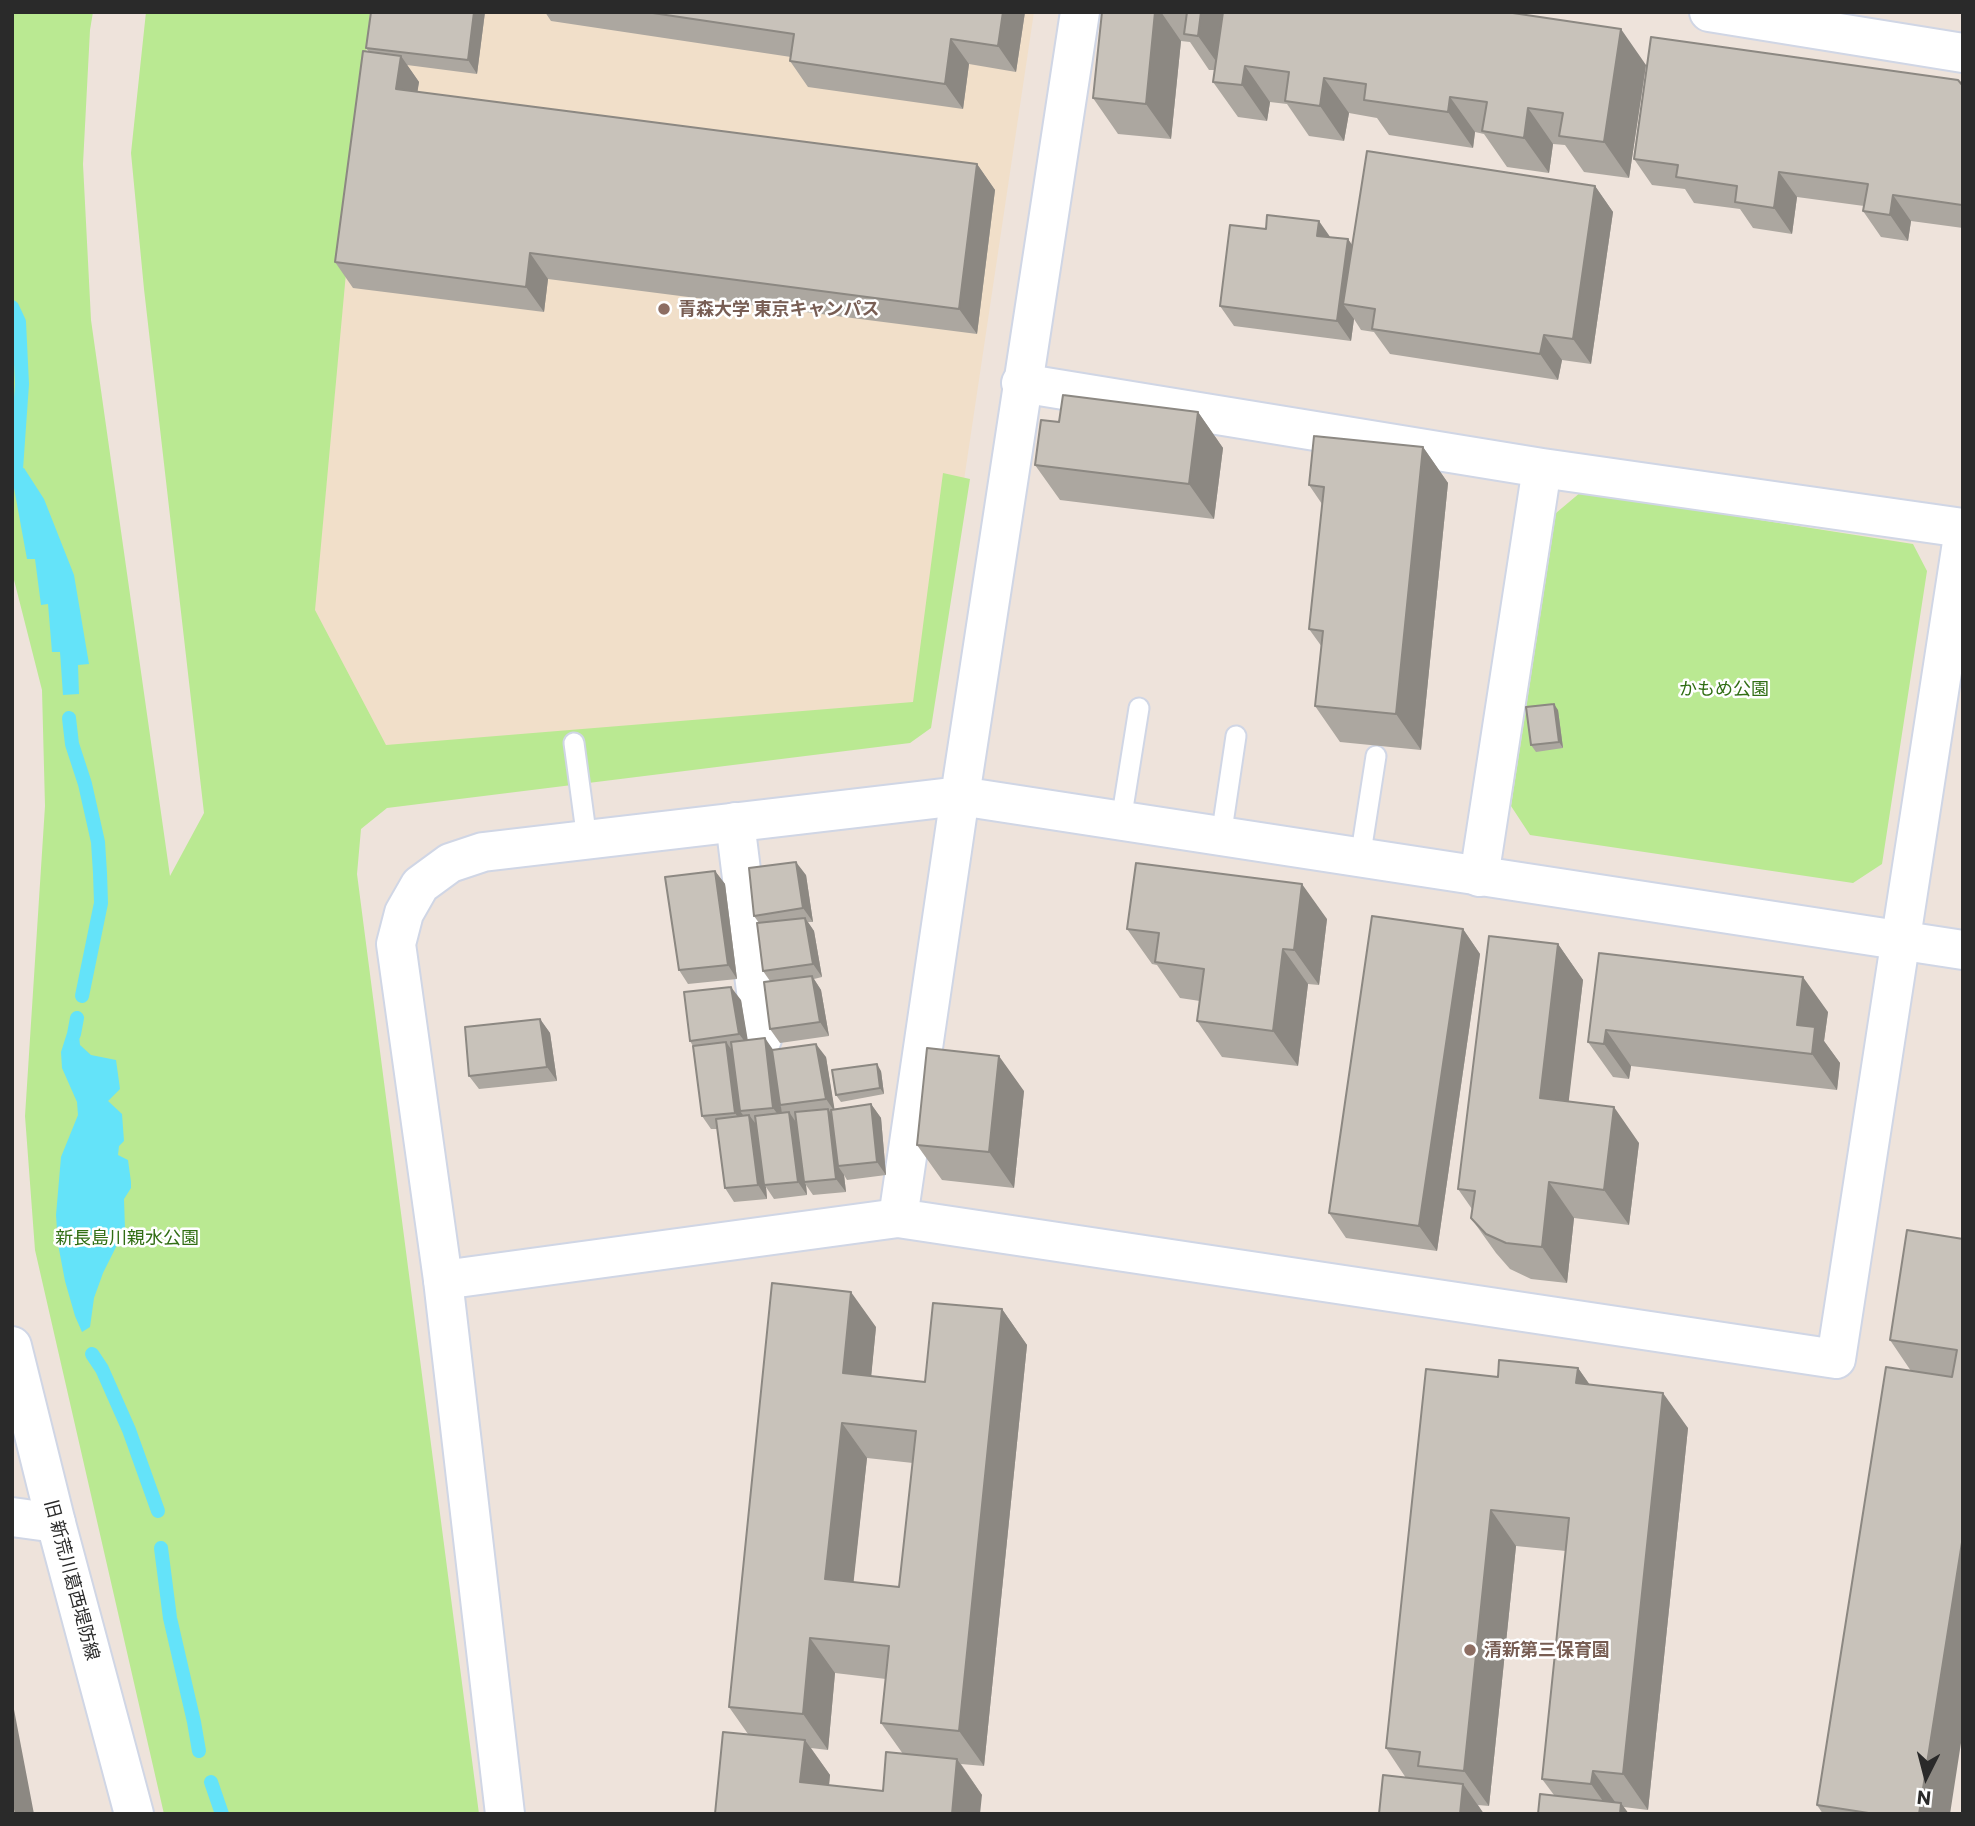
<!DOCTYPE html>
<html>
<head>
<meta charset="utf-8">
<style>
	body { margin:0 }
	#map { position:relative; width:1975px; height:1826px; overflow:hidden; background:#eee3db; font-family:Commissioner,sans-serif }
	canvas { display:block }
	.frame { position:absolute; inset:0; border:14px solid #2a2a2a; pointer-events:none }
	.north { position:absolute; left:1891px; top:1742px; width:70px; height:70px; -webkit-text-stroke:5px #fff; paint-order:stroke; rotate:186deg; font-size:19px; font-weight:700; line-height:28px; text-align:center; color:#2a2a2a }
	.north::after { content:''; display:block; margin:auto; width:24px; height:32px; background:#2a2a2a; clip-path:polygon(50% 0,100% 100%,50% 72%,0 100%) }
</style>
</head>
<body>
<div id="map">
<canvas width="1975" height="1826"></canvas>
<div class="frame"></div>
<div class="north">N</div>
</div>
<script>
const ctx = document.querySelector('canvas').getContext('2d');
ctx.lineJoin = 'round';
function paint(path, color) { ctx.fillStyle = color; ctx.fill(path, 'evenodd'); }
const poly = rows => new Path2D(rows.map(r => 'M' + r).join(''));
function trace(path, color, width, dash) { ctx.strokeStyle = color; ctx.lineWidth = width; ctx.lineCap = dash ? 'butt' : 'round'; ctx.setLineDash(dash || []); ctx.stroke(path); }
function write(font, color, halo, rows, align = 'center') {
  ctx.font = font + ' Commissioner,"Noto Sans JP",sans-serif'; ctx.lineWidth = 5; ctx.setLineDash([]); ctx.textBaseline = 'middle'; ctx.strokeStyle = halo; ctx.fillStyle = color; for (const [text, x, y, turn = 0] of rows) {
    ctx.save(); ctx.translate(x, y); ctx.rotate((+turn || 0) * Math.PI / 180); ctx.textAlign = isNaN(turn) ? turn : align; if (halo) ctx.strokeText(text, 0, 0); ctx.fillText(text, 0, 0); ctx.restore();
  }
}
const education = poly([
	[377,12,1034,12,929,714,377,759,301,606]
]);
const green = poly([
	[12,12,93,12,90,30,83,164,91,320,170,876,204,813,144,289,131,153,146,12,370,12,315,610,386,745,913,702,943,473,970,479,931,728,910,743,387,808,361,829,357,874,479,1814,164,1814,35,1250,25,1116,45,806,42,690,12,572],
	[1581,492,1913,544,1927,571,1882,864,1853,883,1530,835,1511,806,1556,513]
]);
const water = poly([
	[24,468,44,499,74,575,89,664,78,665,79,694,63,695,60,652,52,652,48,604,41,605,35,559,27,559,12,477,12,471],
	[67,1033,79,1035,80,1045,91,1055,116,1060,120,1089,108,1101,122,1114,124,1141,119,1146,118,1155,128,1160,131,1182,131,1188,124,1199,125,1229,103,1273,94,1298,90,1327,82,1332,75,1316,65,1281,58,1244,56,1215,61,1157,78,1115,77,1102,62,1068,61,1052]
]);
const stream = poly([
	[12,307,19,322,22,384,16,469],
	[69,718,72,744,85,784,98,842,100,873,101,903,82,996],
	[74,1034,77,1018],
	[92,1354,102,1369,129,1430,158,1511],
	[161,1548,170,1618,194,1722,199,1751],
	[211,1782,222,1814]
]);
const service = poly([
	[574,743,587,840],
	[1121,821,1139,708],
	[1221,837,1236,736],
	[1360,859,1376,756]
]);
const minor = poly([
	[1021,383,1542,468,1963,528],
	[735,822,762,1039],
	[1479,877,1542,468],
	[898,1218,960,796],
	[443,1280,898,1218,1836,1359,1963,536],
	[12,1517,56,1523]
]);
const tertiary = poly([
	[1709,12,1963,53],
	[960,796,1080,12],
	[12,1346,56,1523,134,1814],
	[505,1814,443,1280,396,944,404,913,420,885,450,863,483,852,960,796,1963,950]
]);
const wall = poly([
	[371,12,485,12,477,74,407,65,419,82,417,92,977,164,995,190,977,334,548,279,544,312,353,288,335,262,369,52,366,48],
	[545,12,1025,12,1016,72,969,64,963,109,808,87,790,61,791,57,551,21],
	[1102,12,1506,12,1646,65,1629,178,1584,172,1565,145,1553,144,1549,173,1507,167,1484,134,1475,132,1473,148,1389,135,1377,118,1349,113,1344,141,1309,136,1287,104,1270,102,1267,121,1238,117,1213,82,1215,70,1209,70,1190,42,1181,41,1171,139,1118,134,1093,98],
	[1963,86,1963,228,1911,221,1908,241,1881,237,1863,211,1864,206,1797,197,1792,234,1753,228,1740,209,1694,203,1685,189,1652,185,1634,159],
	[1595,186,1613,212,1591,364,1562,360,1558,380,1390,354,1374,332,1361,330,1354,319,1351,341,1234,326,1220,306,1331,237,1348,239,1352,246],
	[1198,412,1223,448,1214,519,1060,500,1035,465,1059,422],
	[1423,447,1448,483,1421,750,1340,742,1315,706,1322,647,1309,629,1322,504,1309,485],
	[1558,710,1563,748,1536,752,1531,745],
	[715,871,725,884,737,979,688,984,679,970],
	[806,875,813,922,808,922,814,931,822,977,814,979,821,990,829,1036,780,1043,770,1029,770,981,763,971,759,923,754,916],
	[1327,919,1319,985,1308,984,1298,1066,1222,1057,1197,1021,1200,1001,1180,998,1157,965,1152,964,1127,929],
	[1463,929,1480,954,1437,1251,1346,1238,1329,1213],
	[1558,944,1583,980,1568,1102,1639,1143,1629,1225,1574,1218,1567,1283,1531,1279,1510,1269,1496,1253,1471,1218,1472,1209,1458,1189],
	[1599,953,1828,1012,1824,1041,1840,1063,1837,1090,1631,1066,1629,1079,1613,1077,1588,1042],
	[741,1000,747,1040,773,1050,826,1057,834,1109,871,1104,881,1118,886,1175,847,1180,844,1175,846,1192,813,1195,806,1185,807,1195,774,1199,766,1187,767,1199,734,1202,725,1188,717,1129,711,1129,702,1116,693,1046,690,1041],
	[540,1019,550,1033,557,1081,479,1089,469,1076],
	[881,1071,884,1094,841,1102,836,1095],
	[1024,1091,1014,1188,942,1180,917,1145],
	[1963,1239,1950,1814,1823,1814,1817,1805,1911,1371,1890,1340],
	[1002,1309,1027,1345,984,1766,961,1764,982,1795,715,1814,748,1734,729,1707,876,1327,871,1376,925,1382],
	[867,1458,913,1463,899,1587,853,1582],
	[835,1673,886,1679,881,1723,903,1754,883,1791,829,1785,830,1775,811,1748,828,1750],
	[1578,1368,1590,1385,1688,1428,1648,1810,1624,1807,1554,1795,1542,1779,1566,1551,1516,1546,1489,1806,1478,1805,1484,1814,1379,1814,1406,1778,1386,1748,1498,1377]
]);
const shadedWall = poly([
	[474,12,485,12,477,74,468,60],
	[1003,12,1025,12,1016,72,998,46],
	[1155,12,1161,12,1181,41,1171,139,1146,104],
	[1201,12,1229,12,1223,71,1198,36],
	[1621,29,1646,65,1629,178,1604,142],
	[951,39,969,64,963,109,945,84],
	[401,56,419,82,414,114,396,89],
	[1245,66,1270,102,1267,121,1242,85],
	[1324,78,1349,113,1344,141,1320,106],
	[1450,97,1475,132,1473,148,1448,112],
	[1528,108,1553,144,1549,173,1524,138],
	[977,164,995,190,977,334,959,309],
	[1779,172,1797,197,1792,234,1774,208],
	[1595,186,1613,212,1591,364,1573,339],
	[1893,195,1911,221,1908,241,1890,215],
	[1319,221,1333,241,1317,236],
	[1348,239,1362,259,1343,304,1354,319,1351,341,1337,321],
	[530,253,548,279,544,312,526,287],
	[1544,335,1562,360,1558,380,1540,354],
	[1198,412,1223,448,1214,519,1189,484],
	[1423,447,1448,483,1421,750,1396,714],
	[1554,704,1558,710,1563,748,1559,742],
	[796,862,806,875,813,922,803,908],
	[715,871,725,884,737,979,728,965],
	[1302,884,1327,919,1319,985,1294,950],
	[805,918,814,931,822,977,813,964],
	[1463,929,1480,954,1437,1251,1419,1226],
	[1558,944,1583,980,1565,1133,1540,1098],
	[1283,949,1308,984,1298,1066,1273,1031],
	[812,976,821,990,829,1036,820,1022],
	[1803,977,1828,1012,1824,1041,1840,1063,1837,1090,1812,1054,1797,1025],
	[731,987,741,1000,749,1047,739,1034],
	[540,1019,550,1033,557,1081,547,1067],
	[1606,1030,1631,1066,1629,1079,1604,1044],
	[765,1038,774,1051,780,1105,781,1107,783,1121,773,1108],
	[726,1042,736,1056,740,1111,743,1115,744,1126,735,1113],
	[816,1044,826,1057,835,1112,826,1099],
	[999,1056,1024,1091,1014,1188,989,1152],
	[877,1064,881,1071,884,1094,880,1088],
	[871,1104,881,1118,886,1175,877,1162],
	[1614,1107,1639,1143,1629,1225,1604,1190],
	[828,1109,837,1123,838,1166,844,1175,846,1192,836,1179],
	[789,1112,798,1125,804,1182,806,1185,807,1195,798,1182],
	[749,1115,759,1128,764,1185,766,1187,767,1199,758,1185],
	[1549,1182,1574,1218,1567,1283,1542,1247],
	[851,1292,876,1327,868,1409,843,1373],
	[1002,1309,1027,1345,984,1766,959,1731],
	[1578,1368,1603,1404,1576,1383],
	[1663,1393,1688,1428,1648,1810,1623,1774],
	[842,1423,867,1458,850,1615,825,1579],
	[1491,1510,1516,1546,1489,1806,1464,1771],
	[1963,1536,1963,1730,1950,1814,1919,1814],
	[810,1638,835,1673,828,1750,803,1714],
	[12,1699,34,1814,16,1814,12,1794],
	[805,1740,830,1775,826,1814,800,1782],
	[957,1759,982,1795,980,1814,952,1814],
	[1593,1771,1618,1806,1612,1814,1591,1784],
	[1463,1784,1484,1814,1460,1814],
	[1621,1803,1629,1814,1620,1814]
]);
const building = poly([
	[371,12,474,12,468,60,366,48,371,12],
	[646,12,1003,12,998,46,951,39,945,84,790,61,794,34,646,12],
	[1102,12,1155,12,1146,104,1093,98,1102,12],
	[1187,12,1201,12,1198,36,1184,34,1187,12],
	[1223,12,1506,12,1621,29,1604,142,1559,136,1563,113,1528,108,1524,138,1482,131,1487,102,1450,97,1448,112,1364,100,1366,84,1324,78,1320,106,1285,101,1289,72,1245,66,1242,85,1213,82,1223,12],
	[1651,37,1958,80,1963,86,1962,205,1893,195,1890,215,1863,211,1868,184,1779,172,1774,208,1735,202,1737,186,1676,177,1678,165,1634,159,1651,37],
	[363,51,401,56,396,89,977,164,959,309,530,253,526,287,335,262,363,51],
	[1367,151,1595,186,1573,339,1544,335,1540,354,1372,329,1375,309,1343,304,1367,151],
	[1267,215,1319,221,1317,236,1348,239,1337,321,1220,306,1230,225,1266,229,1267,215],
	[1063,395,1198,412,1189,484,1035,465,1041,420,1059,422,1063,395],
	[1314,436,1423,447,1396,714,1315,706,1323,631,1309,629,1324,487,1309,485,1314,436],
	[1554,704,1559,742,1531,745,1526,707,1554,704],
	[796,862,803,908,754,916,749,868,796,862],
	[1136,863,1302,884,1294,950,1283,949,1273,1031,1197,1021,1204,969,1155,962,1159,933,1127,929,1136,863],
	[715,871,728,965,679,970,665,877,715,871],
	[1372,916,1463,929,1419,1226,1329,1213,1372,916],
	[805,918,813,964,763,971,757,923,805,918],
	[1489,936,1558,944,1540,1098,1614,1107,1604,1190,1549,1182,1542,1247,1506,1243,1486,1234,1471,1218,1475,1191,1458,1189,1489,936],
	[1599,953,1803,977,1797,1025,1815,1027,1812,1054,1606,1030,1604,1044,1588,1042,1599,953],
	[812,976,820,1022,770,1029,764,982,812,976],
	[731,987,739,1034,690,1041,684,992,731,987],
	[540,1019,547,1067,469,1076,465,1027,540,1019],
	[765,1038,773,1108,740,1111,731,1042,765,1038],
	[726,1042,735,1113,702,1116,693,1046,726,1042],
	[816,1044,826,1099,780,1105,772,1050,816,1044],
	[927,1048,999,1056,989,1152,917,1145,927,1048],
	[877,1064,880,1088,836,1095,832,1070,877,1064],
	[871,1104,877,1162,838,1166,831,1110,871,1104],
	[828,1109,836,1179,804,1182,795,1112,828,1109],
	[789,1112,798,1182,764,1185,755,1116,789,1112],
	[749,1115,758,1185,725,1188,716,1119,749,1115],
	[1907,1230,1963,1239,1963,1536,1919,1814,1875,1814,1817,1805,1886,1367,1952,1377,1957,1350,1890,1340,1907,1230],
	[772,1283,851,1292,843,1373,925,1382,933,1303,1002,1309,959,1731,881,1723,889,1646,810,1638,803,1714,729,1707,772,1283],
	[842,1423,916,1431,899,1587,825,1579,842,1423],
	[1499,1360,1578,1368,1576,1383,1663,1393,1623,1774,1593,1771,1591,1784,1542,1779,1569,1518,1491,1510,1464,1771,1418,1766,1420,1752,1386,1748,1426,1369,1498,1377,1499,1360],
	[723,1732,805,1740,800,1782,883,1791,886,1752,957,1759,952,1814,715,1814,723,1732],
	[1383,1775,1463,1784,1460,1814,1379,1814,1383,1775],
	[12,1794,16,1814,12,1814,12,1794],
	[1540,1794,1621,1803,1620,1814,1538,1814,1540,1794]
]);
const markers = [
	[664,309,7,"#8d6e63"],
	[1470,1650,7,"#8d6e63"]
];
const educationNames = [
	["青森大学 東京キャンパス",678,309],
	["清新第三保育園",1484,1650]
];
const parkNames = [
	["かもめ公園",1724,689],
	["新長島川親水公園",127,1238]
];
const streetNames = [
	["旧 新荒川葛西堤防線",72,1580,75]
];
paint(education, '#f1dfc9');
paint(green, '#bae992');
paint(water, '#64e3f9');
trace(stream, '#64e3f9', 14);
trace(service, '#d0d6e5', 23);
trace(minor, '#d0d6e5', 42);
trace(tertiary, '#d0d6e5', 42);
trace(service, '#fff', 19);
trace(minor, '#fff', 38);
trace(tertiary, '#fff', 38);
paint(wall, '#aca7a0');
paint(shadedWall, '#8c8882');
paint(building, '#c8c2ba');
trace(building, '#8c8882', 2);
for (const [x, y, r, color] of markers) { const dot = new Path2D(); dot.arc(x, y, r, 0, 2 * Math.PI); ctx.fillStyle = color; ctx.fill(dot); trace(dot, '#fff', 2.5); }
write('bold 18px', '#785e54', '#fff', educationNames, 'left');
write('18px', '#316e14', '#fff', parkNames);
write('18px', '#2a2a2a', '#fff', streetNames);
</script>
</body>
</html>
